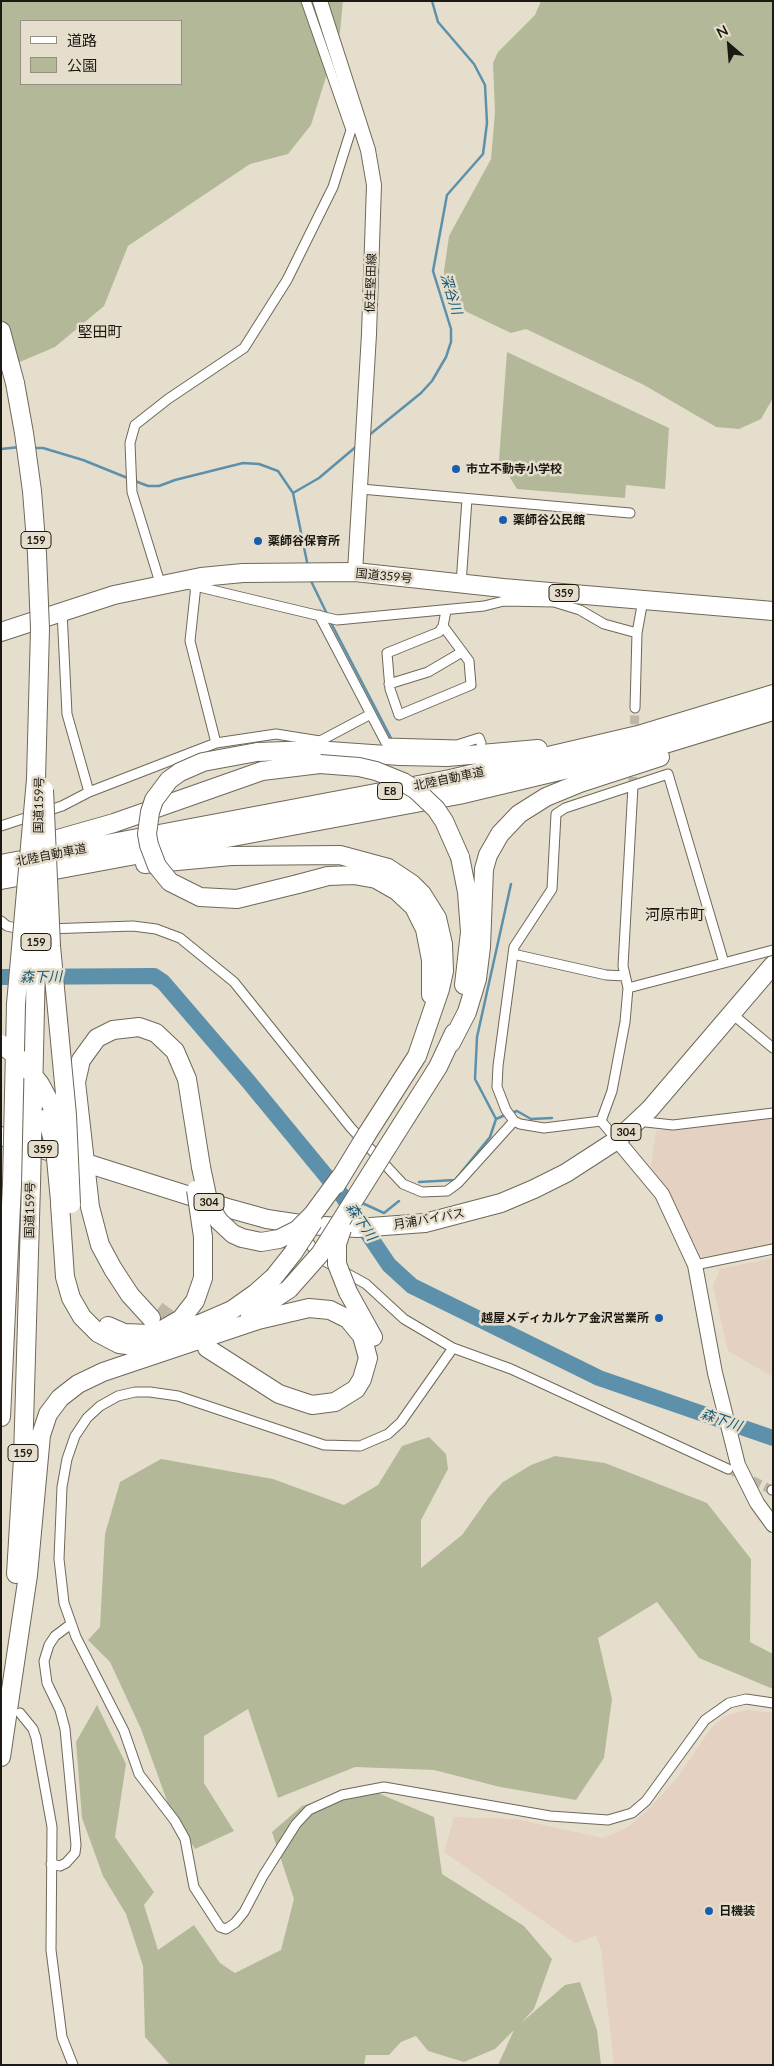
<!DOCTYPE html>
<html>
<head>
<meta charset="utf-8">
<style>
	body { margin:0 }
	#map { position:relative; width:774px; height:2066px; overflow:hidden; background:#e6decd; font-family:Lato,"Noto Sans JP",sans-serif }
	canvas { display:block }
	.frame { position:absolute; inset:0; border:2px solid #1c1913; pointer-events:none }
	.legend { position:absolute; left:20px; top:20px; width:162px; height:65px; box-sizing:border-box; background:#e6decd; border:1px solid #958f83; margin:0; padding:6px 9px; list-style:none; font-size:15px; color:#1c1913 }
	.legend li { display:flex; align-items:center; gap:10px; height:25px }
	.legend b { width:25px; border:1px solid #958f83 }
	.north { position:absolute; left:704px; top:20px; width:50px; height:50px; -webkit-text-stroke:4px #e6decd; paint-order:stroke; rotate:333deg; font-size:14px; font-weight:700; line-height:20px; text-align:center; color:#1c1913 }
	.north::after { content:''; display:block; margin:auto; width:18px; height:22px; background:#1c1913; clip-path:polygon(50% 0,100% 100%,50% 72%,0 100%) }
</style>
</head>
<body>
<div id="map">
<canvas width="774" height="2066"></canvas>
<div class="frame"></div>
<ul class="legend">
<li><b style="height:6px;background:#fff"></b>道路</li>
<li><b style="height:14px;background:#b3b998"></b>公園</li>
</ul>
<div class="north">N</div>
</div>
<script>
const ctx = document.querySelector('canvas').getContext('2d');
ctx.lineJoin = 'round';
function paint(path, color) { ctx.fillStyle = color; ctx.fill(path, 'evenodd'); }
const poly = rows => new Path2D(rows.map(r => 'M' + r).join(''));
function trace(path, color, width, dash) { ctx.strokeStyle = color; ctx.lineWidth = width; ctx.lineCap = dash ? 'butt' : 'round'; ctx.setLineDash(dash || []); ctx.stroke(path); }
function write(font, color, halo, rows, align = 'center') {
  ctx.font = font + ' Lato,"Noto Sans JP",sans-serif'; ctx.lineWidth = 5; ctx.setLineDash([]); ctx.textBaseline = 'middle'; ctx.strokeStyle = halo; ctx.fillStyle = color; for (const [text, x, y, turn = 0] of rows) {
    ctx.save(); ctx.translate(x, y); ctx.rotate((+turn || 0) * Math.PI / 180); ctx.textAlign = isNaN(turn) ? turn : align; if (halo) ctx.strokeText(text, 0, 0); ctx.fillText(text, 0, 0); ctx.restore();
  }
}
const industrial = poly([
	[773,1115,773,1244,698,1258,693,1243,674,1202,651,1167,656,1131],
	[773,1258,773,1377,728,1351,713,1286,720,1269],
	[747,1710,773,1713,773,2065,614,2065,601,1950,596,1936,575,1943,444,1852,454,1817,516,1819,603,1838,628,1827,647,1811,678,1777,711,1728,725,1716]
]);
const green = poly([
	[1,1,343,1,340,32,311,125,288,154,250,164,128,246,104,306,55,347,1,370],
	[21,21,181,21,181,84,21,84],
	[541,1,773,1,773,398,761,419,739,429,716,427,644,385,526,329,511,333,467,312,447,299,444,271,449,236,491,159,495,112,493,63,498,52,535,15],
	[507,352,669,428,665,489,626,485,625,498,517,489,499,460],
	[429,1437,446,1454,448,1469,421,1520,421,1568,462,1535,489,1497,503,1482,531,1465,555,1456,605,1463,707,1503,751,1559,750,1642,773,1654,773,1689,699,1658,657,1602,598,1638,612,1699,604,1758,576,1800,500,1787,434,1770,355,1767,278,1798,248,1709,204,1736,204,1783,234,1831,195,1849,170,1809,141,1729,110,1662,88,1640,100,1627,105,1534,120,1482,161,1459,273,1479,344,1505,378,1485,402,1446],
	[97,1705,126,1764,115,1837,154,1892,144,1905,158,1950,194,1925,220,1963,235,1973,281,1950,294,1899,272,1832,302,1806,364,1787,434,1817,442,1874,524,1926,552,1959,534,2009,521,2023,565,1985,580,1982,597,2030,601,2065,498,2065,514,2030,495,2049,464,2062,428,2051,416,2036,401,2042,389,2055,366,2055,364,2065,170,2065,145,2037,143,1966,126,1914,103,1876,82,1818,76,1742]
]);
const stream = poly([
	[368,436,421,393,432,381,446,357,451,342,451,329,433,271,447,195,483,154,487,123,485,85,474,64,438,22,432,1],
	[33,448,43,448,83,460,130,479],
	[1,449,20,447],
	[135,481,148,486,159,486,175,480,243,463,259,464,278,471,293,493,307,562],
	[293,493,319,478,358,445],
	[311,581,328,616],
	[330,621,392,740],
	[514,1112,517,1111,531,1119,552,1118],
	[496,1119,503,1116],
	[419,1182,455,1180,490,1137,496,1119,475,1079,477,1037,511,884],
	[341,1194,348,1197],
	[360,1202,384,1213,399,1201]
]);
const river = poly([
	[1,977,154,976,163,982,248,1081,341,1194,389,1265,412,1286,599,1378,773,1438]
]);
const streetTunnel = poly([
	[634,738,635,708],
	[633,786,633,763],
	[728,1469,772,1490]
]);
const highwayTunnel = poly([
	[157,1310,185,1331]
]);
const street = poly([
	[361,489,630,513],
	[461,584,467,499],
	[191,585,337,620,484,606,504,601,512,589],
	[196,585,190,641,216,743],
	[163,586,161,586,132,492,130,443,135,425,168,399,244,348,287,280,333,187,351,130,306,1],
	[504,601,554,602,580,610,604,624,637,633],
	[62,611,67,714,89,792],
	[319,615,386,743,457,745,479,738,481,743],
	[443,626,439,632,387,653,390,689,399,715,471,685,469,661,443,626,446,611],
	[389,684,428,672,462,652],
	[635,708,637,633,643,600],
	[1,826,62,806,89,792,216,743,276,734,320,741,371,714],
	[1,921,7,926,24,930],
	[47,929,133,926,156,929,180,938,234,982,351,1128,403,1184,422,1192,447,1191,458,1183,514,1121],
	[513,954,606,975,625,976],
	[628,988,773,950],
	[731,1013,773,1048],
	[601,1121,544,1128,520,1124,514,1121,506,1110,497,1087,498,1066,514,947,552,889,556,814,565,808,668,774,724,963],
	[601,1121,612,1091,625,1022,628,988,623,966,633,786],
	[601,1121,617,1140],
	[637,1121,673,1125,773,1113],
	[307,1232,308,1241,319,1258,366,1284,404,1319,453,1348,511,1369,728,1469],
	[695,1265,773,1249],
	[453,1348,401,1422,388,1434,360,1446,324,1445,178,1396,150,1392,135,1392,118,1396,100,1406,87,1418,75,1436,67,1459,62,1487,59,1559,64,1603,76,1637,124,1731,139,1774,175,1821,185,1839,194,1887,220,1927,226,1929,235,1923,244,1912,263,1876,296,1824,309,1810,342,1795,384,1787,550,1816,608,1820,632,1813,646,1801,705,1720,729,1703,746,1699,773,1703],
	[772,1490,773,1490],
	[20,1713,33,1729,36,1738,52,1827,51,1950,62,2037,73,2065],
	[51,1864,60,1866,66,1863,75,1853,76,1845,65,1729,60,1710,47,1683,44,1661,49,1645,55,1636,71,1624]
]);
const secondary = poly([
	[320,1,368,150,374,185,369,334,355,572],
	[617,1140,662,1194,695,1265,715,1373,738,1465,757,1503,773,1525]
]);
const highway = poly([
	[1,331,15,383],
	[1,632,114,595,201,577,243,573,355,572,503,588,773,611],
	[257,752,315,750,400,756,447,757,538,749],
	[33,846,114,823,262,771,320,764],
	[460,857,467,892,470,932,464,985],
	[1,864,450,779,638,735,773,694],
	[145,864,231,856,340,855,388,868,412,884,422,894,437,918,443,944,444,971,440,989,417,1056,367,1134],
	[1,880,459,795,639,752,773,711],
	[298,884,328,876,354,875,376,879,397,891,414,907,425,929,431,960,431,995],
	[451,1043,467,1012,477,979,481,947,484,869,488,855,500,834,519,814,546,797,580,783,660,757],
	[1,1136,231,1209,267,1219,307,1225,357,1228,425,1223,501,1203,534,1189,566,1173,617,1140,650,1109,773,965],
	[388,1146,438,1067,454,1033],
	[60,1204,65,1277,71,1298,82,1317,98,1333,119,1344,143,1347,160,1346],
	[348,1292,373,1337],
	[250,1315,289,1289],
	[151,1318,130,1295,113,1269,100,1245,90,1207,76,1082,81,1060,97,1038,113,1030,139,1027,156,1033,175,1051,187,1079,201,1167],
	[108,1326,124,1333,150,1334,162,1330,181,1319,195,1301,203,1278,203,1237],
	[166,1334,202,1323,232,1310,256,1293,274,1277],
	[1,1417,12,1184],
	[16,1574,23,1458,31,1185],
	[1,1757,28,1575,41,1435,48,1414,60,1398,78,1384,103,1372,258,1320,309,1308,330,1310,348,1319,362,1336,368,1358,362,1379,356,1389,335,1402,312,1405,279,1394,207,1348]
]);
const highwayBridge = poly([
	[257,752,203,762,180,772,169,780,154,800,150,812,147,834,149,845,157,866,170,882,200,897,237,899,298,884],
	[320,764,359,767,376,771,403,782,416,790,436,809,444,821,460,857],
	[44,790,51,946,67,1115,71,1204],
	[1,1044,22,1061,40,1084,55,1112,61,1131],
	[47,1118,55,1148,60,1201],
	[201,1167,209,1205,219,1221,233,1234,242,1238,261,1242,279,1239,297,1230,313,1214,341,1176],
	[12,1184,16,1004,36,779,40,629,37,554,32,491,24,433,15,383],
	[31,1185,38,874],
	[336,1185,367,1134],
	[196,1190,203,1237],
	[342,1229,337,1244,337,1264,348,1292],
	[274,1277,293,1253,313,1222],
	[289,1289,320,1254,388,1146]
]);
const markers = [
	[456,469,5,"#185eae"],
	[503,520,5,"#185eae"],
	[258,541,5,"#185eae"],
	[659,1318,5,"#185eae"],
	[709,1911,5,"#185eae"]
];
const shields = [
	[36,540,30],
	[564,593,30],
	[390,791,25],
	[36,942,30],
	[626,1132,30],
	[43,1149,30],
	[209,1202,30],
	[23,1453,30]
];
const shieldNames = [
	["159",36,540],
	["359",564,593],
	["E8",390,791],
	["159",36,942],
	["304",626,1132],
	["359",43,1149],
	["304",209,1202],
	["159",23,1453]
];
const streetNames = [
	["仮生堅田線",371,283,-88],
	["国道359号",384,576,6],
	["北陸自動車道",449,779,-12],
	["国道159号",39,805,-89],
	["北陸自動車道",51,855,-11],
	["国道159号",30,1210,-89],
	["月浦バイパス",429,1219,-10]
];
const poiNames = [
	["市立不動寺小学校",466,469],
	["薬師谷公民館",513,520],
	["薬師谷保育所",268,541],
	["越屋メディカルケア金沢営業所",649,1318,"right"],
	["日機装",719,1911]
];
const waterNames = [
	["深谷川",451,294,73],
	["森下川",41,977,-1],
	["森下川",361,1222,56],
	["森下川",721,1420,19]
];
const quarterNames = [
	["堅田町",100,332],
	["河原市町",675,915]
];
paint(industrial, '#e4d1c1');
paint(green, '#b3b998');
trace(stream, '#5d91ab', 2.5);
trace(river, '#5d91ab', 16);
trace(streetTunnel, '#beb7a8', 9, [9, 4.5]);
trace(highwayTunnel, '#beb7a8', 18, [18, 9]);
trace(street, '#6f6859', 11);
trace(secondary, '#6f6859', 16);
trace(highway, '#6f6859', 20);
trace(street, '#fff', 9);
trace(secondary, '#fff', 14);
trace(highway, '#fff', 18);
trace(highwayBridge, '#6f6859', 20, []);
trace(highwayBridge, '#fff', 18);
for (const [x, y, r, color] of markers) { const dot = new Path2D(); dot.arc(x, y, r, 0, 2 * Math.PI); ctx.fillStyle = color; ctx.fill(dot); trace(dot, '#e6decd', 2); }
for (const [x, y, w] of shields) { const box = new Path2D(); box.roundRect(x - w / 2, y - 8.5, w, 17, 4); ctx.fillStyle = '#e6decd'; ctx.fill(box); trace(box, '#1c1913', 1); }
write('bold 11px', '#1c1913', null, shieldNames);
write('12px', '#1c1913', '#e6decd', streetNames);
write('bold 12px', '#1c1913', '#e6decd', poiNames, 'left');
write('italic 14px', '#165974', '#e6decd', waterNames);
write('15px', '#1c1913', '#e6decd', quarterNames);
</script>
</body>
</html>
